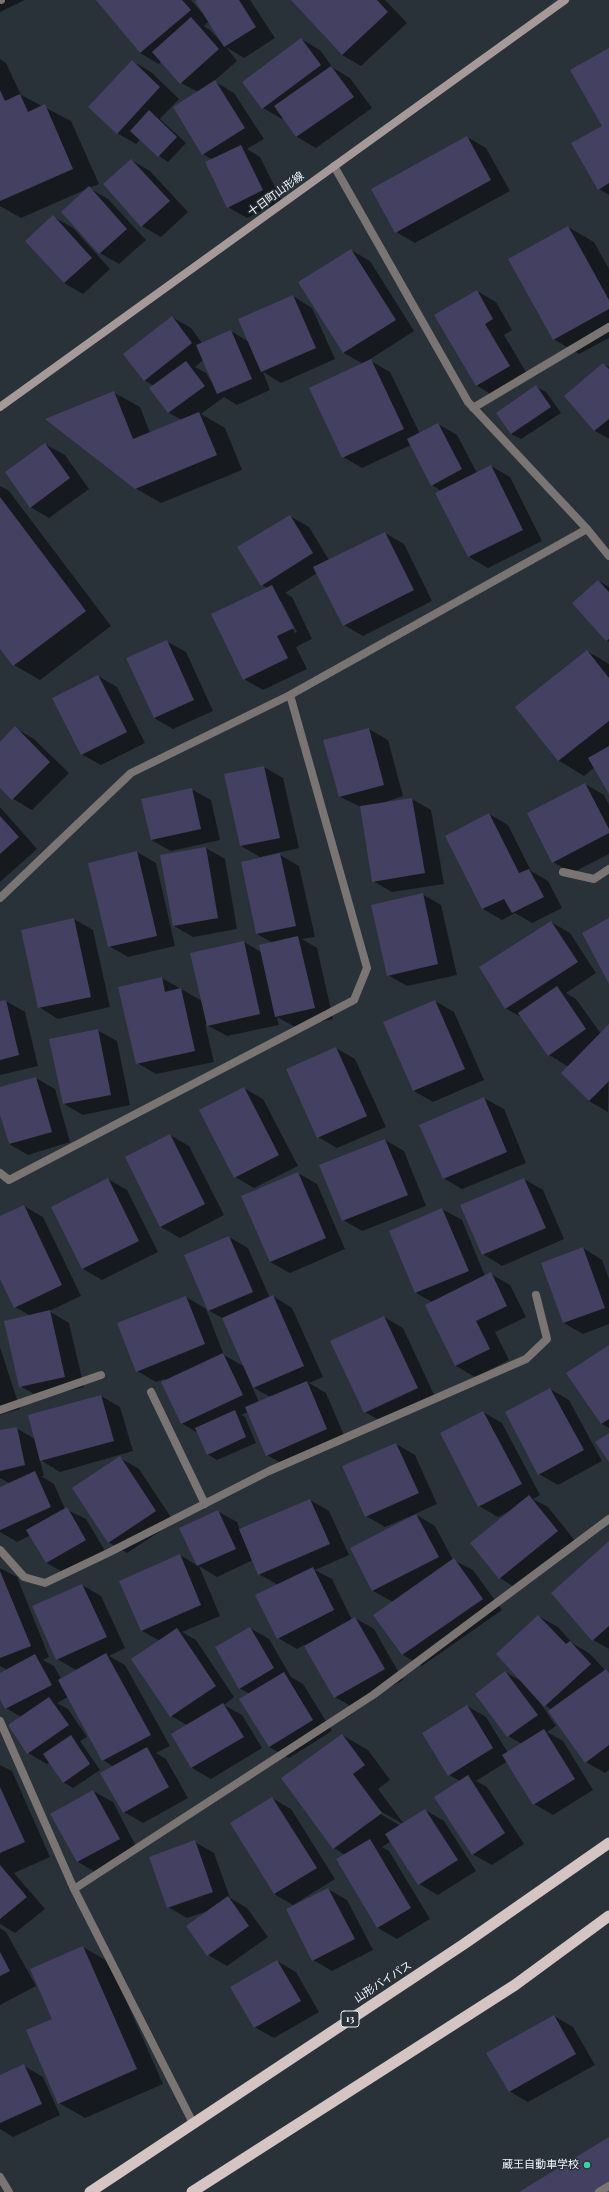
<!DOCTYPE html>
<html>
<head>
<meta charset="utf-8">
<style>
	body { margin:0 }
	canvas { display:block; background:#293139 }
</style>
</head>
<body>
<canvas width="609" height="2192"></canvas>
<script>
const ctx = document.querySelector('canvas').getContext('2d');
ctx.lineJoin = 'round';
function paint(path, color) { ctx.fillStyle = color; ctx.fill(path, 'evenodd'); }
const poly = rows => new Path2D(rows.map(r => 'M' + r).join(''));
function trace(path, color, width, dash) { ctx.strokeStyle = color; ctx.lineWidth = width; ctx.lineCap = dash ? 'butt' : 'round'; ctx.setLineDash(dash || []); ctx.stroke(path); }
function write(font, color, halo, rows, align = 'center') {
  ctx.font = font + ' "Playfair Display","Noto Sans JP",serif'; ctx.lineWidth = 3; ctx.setLineDash([]); ctx.textBaseline = 'middle'; ctx.strokeStyle = halo; ctx.fillStyle = color; for (const [text, x, y, turn = 0] of rows) {
    ctx.save(); ctx.translate(x, y); ctx.rotate((+turn || 0) * Math.PI / 180); ctx.textAlign = isNaN(turn) ? turn : align; if (halo) ctx.strokeText(text, 0, 0); ctx.fillText(text, 0, 0); ctx.restore();
  }
}
const shadow = poly([
	[0,0,25,0,0,12],
	[97,0,191,0,202,13,199,0,250,0,275,38,244,58,226,47,237,61,214,81,234,93,264,139,247,149,260,157,282,201,247,218,228,207,213,160,203,154,198,92,181,83,162,61,159,64,140,53],
	[209,21,221,40,220,41,210,30,204,26],
	[292,0,385,0,407,23,361,66,342,55],
	[301,39,320,50,333,68,350,78,372,108,316,148,297,137,283,118,282,119,263,108],
	[609,50,609,195,599,189],
	[0,59,6,63,21,95,71,121,99,184,89,188,108,199,146,240,119,264,100,253,87,189,21,218,0,206],
	[132,61,151,72,179,99,160,119,186,143,168,162,159,156,141,139,136,144,117,133],
	[467,137,486,148,510,191,415,243,396,232],
	[131,160,150,171,188,212,161,237,142,226],
	[54,217,73,228,110,269,83,294,64,283],
	[568,227,594,242,609,269,609,338,579,354,553,339],
	[351,250,370,261,414,331,369,360,390,372,420,434,438,424,457,435,477,473,491,466,510,477,542,541,488,568,469,557,437,493,441,491,432,485,411,445,362,468,343,457,363,364,344,353],
	[477,291,496,302,512,330,504,335,529,377,495,397,476,385],
	[293,296,312,308,335,359,281,383,263,372,270,390,237,405,224,397,201,414,225,428,242,470,161,503,135,488,113,392,140,407,150,433,182,420,169,413,150,388,154,386,144,380,172,317,191,328,202,343,231,331,249,342],
	[203,360,212,381,211,381,206,373,195,367],
	[603,364,609,367,609,439,595,431,565,396],
	[537,387,546,392,561,413,521,439,511,434],
	[45,444,65,455,89,489,49,518,30,507],
	[0,486,9,491,111,626,40,680,14,665,0,647],
	[290,516,309,527,329,560,385,533,404,544,432,601,363,636,344,625,317,573,285,593,292,597,312,639,296,647,307,669,263,690,244,679,267,588,262,585],
	[279,601,281,601,297,632,295,633],
	[599,581,609,587,609,642,607,640],
	[166,641,186,652,213,711,173,729,154,718],
	[587,651,609,664,609,792,595,767,584,776,558,760],
	[98,676,117,687,145,743,101,765,81,754],
	[15,728,34,739,69,773,32,810,13,799,0,786,0,743],
	[369,729,388,740,403,796,380,804,412,799,431,810,444,884,392,892,373,881,361,807,340,797],
	[264,767,283,778,299,848,260,857,241,846],
	[585,784,604,795,609,805,609,854,572,873,553,862],
	[191,789,211,800,220,840,171,851,151,840],
	[0,807,37,849,0,882],
	[489,814,508,825,531,871,548,881,562,908,532,923,515,913,502,920,483,909,446,836],
	[206,848,225,859,237,929,193,937,174,926],
	[137,852,156,863,175,946,128,957,109,946,89,864],
	[280,855,299,866,315,937,302,939,317,948,333,1019,295,1027,277,1017,279,1025,227,1036,205,1024,214,1062,156,1074,137,1063,162,978,202,1001,244,942,261,952,273,943,257,934,242,863],
	[422,894,441,905,457,975,407,986,388,975],
	[74,919,93,930,110,1007,58,1019,39,1007],
	[551,922,570,933,596,973,566,993,576,999,601,1034,609,1026,608,1112,589,1101,569,1067,549,1055,523,1018,505,1008],
	[6,1001,25,1012,38,1066,0,1075,0,1002],
	[435,1001,454,1012,484,1080,433,1102,414,1091,384,1023],
	[97,1030,117,1041,130,1105,83,1115,64,1104],
	[336,1048,355,1059,386,1127,337,1148,318,1137],
	[36,1078,55,1089,70,1142,28,1155,9,1144,0,1112,0,1088],
	[244,1088,263,1099,298,1166,254,1188,235,1177],
	[484,1098,504,1109,526,1163,462,1189,443,1178],
	[170,1135,189,1146,224,1215,180,1238,161,1227,126,1158],
	[385,1140,404,1151,426,1206,362,1231,343,1220],
	[298,1173,317,1184,345,1249,290,1273,270,1262],
	[108,1179,127,1190,158,1252,102,1280,83,1269,52,1207],
	[524,1179,543,1190,564,1239,502,1266,483,1254],
	[24,1206,43,1217,81,1296,49,1311,69,1323,84,1387,39,1397,20,1386,31,1316,15,1307,0,1276,0,1218],
	[442,1209,462,1220,485,1276,491,1274,510,1285,526,1317,495,1332,509,1360,475,1377,456,1366,426,1305,432,1302,416,1293],
	[229,1237,248,1248,270,1298,273,1296,292,1308,323,1377,309,1383,326,1393,346,1440,286,1466,267,1455,248,1412,241,1415,245,1417,256,1443,217,1460,207,1454,198,1433,181,1423,165,1379,156,1382,137,1371,186,1297,208,1310],
	[206,1309,224,1319,245,1367,224,1355],
	[252,1386,261,1392,271,1397,259,1402],
	[583,1248,602,1260,609,1279,609,1324,583,1334,564,1323,542,1263],
	[384,1317,403,1328,436,1399,384,1423,365,1412],
	[609,1346,609,1428,602,1424,568,1374],
	[0,1347,20,1409,0,1415],
	[550,1389,569,1400,602,1461,558,1485,539,1474],
	[101,1396,120,1407,133,1451,60,1472,40,1460,44,1476,41,1476,54,1484,65,1509,86,1519,105,1551,66,1574,47,1563,31,1535,17,1542,0,1532,0,1488,10,1484,0,1478,0,1431,16,1428,35,1439],
	[483,1412,502,1423,540,1495,533,1499,548,1507,576,1542,519,1590,500,1578,471,1543,510,1511,498,1517,479,1506],
	[396,1444,415,1455,437,1504,415,1514,435,1526,453,1560,473,1570,502,1610,422,1666,403,1655,375,1615,393,1602,373,1591,351,1548,414,1516,413,1515,385,1527,366,1516],
	[120,1458,139,1469,174,1522,127,1553,108,1542],
	[310,1500,329,1511,349,1555,315,1570,332,1579,352,1620,355,1618,374,1629,403,1680,354,1708,335,1697,304,1645,297,1649,278,1638,278,1585,259,1574,253,1560,217,1577,199,1566,220,1616,182,1632,196,1640,234,1697,224,1705,242,1715,262,1748,211,1779,192,1768,172,1734,187,1725,171,1716,160,1641,142,1631,120,1581,180,1555,198,1566,180,1528,217,1511,237,1522,240,1530],
	[609,1543,609,1649,593,1640],
	[0,1568,17,1577,49,1657,43,1660,54,1666,61,1679,76,1670,57,1659,82,1585,101,1596,125,1648,109,1656,125,1665,170,1746,156,1753,166,1759,188,1798,143,1823,124,1812,114,1767,103,1760,68,1697,57,1703,68,1709,87,1737,80,1741,100,1770,73,1788,63,1782,50,1762,47,1764,28,1753,21,1717,6,1708,0,1697,0,1674,7,1670,0,1666],
	[538,1616,558,1627,572,1643,589,1653,606,1671,609,1672,609,1770,605,1773,586,1762,551,1710,535,1695,556,1726,547,1732,563,1741,593,1790,553,1815,534,1804,508,1761,476,1781,487,1787,524,1844,492,1865,472,1854,460,1781,449,1775,467,1706,486,1717,508,1753,522,1744,508,1736,505,1672,523,1682],
	[250,1628,269,1639,291,1677,303,1684,332,1731,289,1758,269,1747,250,1694,239,1688],
	[342,1735,368,1750,390,1780,378,1789,404,1824,425,1810,444,1821,476,1871,438,1895,419,1884,391,1841,382,1847,389,1851,430,1919,397,1939,378,1928,345,1855,334,1848],
	[378,1810,403,1824,401,1826,377,1812],
	[0,1765,12,1771,50,1857,14,1873,45,1909,15,1933,0,1924],
	[93,1791,113,1802,138,1850,97,1873,78,1862],
	[272,1798,291,1809,335,1879,293,1905,274,1894],
	[195,1842,214,1853,230,1898,247,1908,268,1937,227,1966,208,1955,208,1911,187,1918,168,1907],
	[328,1889,347,1900,373,1950,332,1971,313,1960],
	[0,1928,6,1932,36,1986,0,2005],
	[83,1947,109,1962,163,2084,85,2118,59,2103],
	[277,1961,296,1972,319,2012,274,2038,254,2027],
	[554,2016,573,2027,595,2065,528,2102,509,2091],
	[24,2066,43,2077,60,2115,13,2137,0,2129,0,2076]
]);
const building = poly([
	[96,0,182,0,191,10,140,53],
	[197,0,239,0,256,27,224,47,195,1],
	[291,0,377,0,388,12,342,55],
	[191,17,219,49,180,84,152,52],
	[301,38,321,65,262,109,242,82],
	[609,48,609,183,598,190,571,143,602,126,570,70],
	[132,60,160,87,117,134,88,107],
	[331,66,354,97,296,137,274,106],
	[215,80,245,128,202,155,173,107],
	[0,90,5,101,20,94,28,112,45,104,73,169,0,201],
	[149,110,177,137,158,157,130,131],
	[467,136,491,180,395,233,371,189],
	[241,145,263,190,227,208,205,162],
	[131,159,170,201,141,227,103,184],
	[89,186,127,229,99,254,61,212],
	[53,215,92,258,64,283,25,241],
	[568,226,609,300,609,309,553,340,508,259],
	[351,249,396,320,343,353,298,282],
	[477,290,493,319,485,324,510,366,476,386,434,315],
	[293,295,316,348,261,372,238,319],
	[172,316,192,343,144,381,123,354],
	[231,330,252,379,217,394,196,345],
	[371,359,404,429,342,458,309,388],
	[186,361,205,386,168,413,149,388],
	[603,363,609,369,609,419,594,431,564,396],
	[536,385,551,407,511,434,496,413],
	[114,391,133,439,199,412,217,455,135,489,45,419],
	[438,423,462,469,431,486,407,439],
	[45,443,70,478,30,508,5,472],
	[491,465,523,530,468,557,435,493],
	[0,497,86,611,13,666,0,649],
	[290,515,313,553,261,586,237,547],
	[385,532,414,590,343,626,313,567],
	[598,580,609,592,609,639,606,641,572,603],
	[272,585,294,628,277,636,288,658,243,680,211,614],
	[167,640,194,700,154,718,126,658],
	[587,650,609,678,609,721,558,761,515,707],
	[98,675,127,732,81,755,52,698],
	[15,726,50,762,12,800,0,788,0,742],
	[369,728,384,785,339,797,323,740],
	[609,746,609,794,588,758],
	[264,766,280,838,240,846,224,774],
	[585,783,609,829,609,833,552,863,527,813],
	[192,788,201,829,151,840,141,799],
	[412,798,425,873,372,882,360,806],
	[489,813,519,873,529,869,544,897,512,913,504,899,482,909,445,836],
	[0,816,19,837,0,854],
	[206,847,218,918,173,926,160,855],
	[137,851,157,936,108,947,88,863],
	[280,853,296,926,256,934,241,862],
	[423,893,438,964,387,976,371,905],
	[74,918,91,997,38,1008,21,930],
	[609,918,609,984,582,933],
	[551,921,578,962,505,1009,479,967],
	[298,936,315,1008,275,1017,259,945],
	[244,941,260,1014,207,1026,190,953],
	[162,977,165,992,181,988,195,1051,136,1064,118,987],
	[557,986,586,1029,548,1056,518,1013],
	[6,1000,19,1055,0,1060,0,1001],
	[435,1000,465,1069,413,1091,383,1022],
	[609,1024,609,1081,589,1101,561,1073],
	[98,1029,111,1095,63,1104,49,1039],
	[336,1047,367,1116,317,1138,286,1069],
	[36,1077,52,1132,9,1144,0,1115,0,1087],
	[244,1087,279,1155,234,1178,199,1110],
	[484,1097,507,1152,443,1179,419,1125],
	[170,1134,205,1204,160,1227,125,1157],
	[385,1139,408,1195,342,1221,319,1165],
	[298,1172,326,1238,270,1262,241,1196],
	[108,1178,139,1241,82,1269,51,1207],
	[524,1178,546,1228,482,1255,460,1205],
	[24,1205,62,1285,14,1308,0,1279,0,1216],
	[442,1208,469,1271,415,1293,389,1231],
	[229,1236,253,1292,208,1311,184,1255],
	[583,1247,605,1308,563,1323,541,1263],
	[491,1272,507,1306,476,1321,490,1349,455,1366,425,1305],
	[273,1295,304,1366,253,1388,222,1318],
	[186,1296,205,1344,136,1372,117,1323],
	[50,1310,65,1377,19,1387,4,1321],
	[384,1316,418,1388,364,1413,330,1341],
	[609,1345,609,1419,601,1424,566,1373],
	[223,1353,243,1395,181,1424,161,1382],
	[307,1381,327,1429,266,1456,245,1407],
	[550,1388,584,1450,538,1475,505,1412],
	[101,1395,114,1441,40,1461,28,1415],
	[235,1410,246,1437,207,1455,195,1428],
	[483,1411,522,1484,478,1507,440,1433],
	[17,1427,25,1465,0,1471,0,1430],
	[609,1433,609,1462,595,1442],
	[396,1443,419,1493,365,1517,342,1466],
	[120,1456,156,1511,108,1543,72,1488],
	[35,1471,51,1507,0,1530,0,1487],
	[529,1495,558,1531,499,1579,470,1543],
	[310,1499,330,1544,258,1575,239,1529],
	[67,1507,86,1540,46,1563,26,1530],
	[218,1510,236,1549,197,1566,179,1528],
	[416,1514,439,1557,372,1591,350,1548],
	[609,1541,609,1626,592,1641,551,1593],
	[180,1554,201,1605,141,1631,119,1581],
	[454,1558,483,1599,402,1655,373,1615],
	[313,1567,334,1610,277,1639,255,1595],
	[0,1571,31,1646,0,1658],
	[82,1584,107,1637,56,1660,32,1606],
	[538,1615,566,1644,570,1641,591,1664,544,1707,496,1654],
	[355,1617,385,1669,334,1698,304,1646],
	[250,1627,274,1668,239,1689,215,1647],
	[177,1628,216,1686,170,1717,131,1659],
	[106,1653,151,1735,102,1761,58,1680],
	[35,1654,52,1685,5,1709,0,1699,0,1673],
	[606,1669,609,1673,609,1745,585,1763,548,1711],
	[505,1671,538,1715,507,1737,475,1694],
	[284,1672,313,1720,269,1747,239,1699],
	[49,1697,69,1725,27,1754,8,1725],
	[223,1703,244,1737,191,1768,171,1734],
	[467,1705,493,1748,448,1776,422,1733],
	[544,1729,575,1779,533,1805,502,1755],
	[342,1734,365,1765,353,1774,382,1813,333,1849,281,1778],
	[71,1735,90,1764,63,1783,43,1754],
	[147,1747,169,1787,123,1813,100,1773],
	[468,1775,505,1833,472,1855,434,1797],
	[0,1787,25,1842,0,1853],
	[93,1790,120,1839,77,1862,50,1814],
	[272,1797,317,1868,274,1894,230,1823],
	[425,1809,458,1860,418,1885,385,1834],
	[370,1839,411,1908,377,1928,336,1859],
	[195,1840,213,1892,167,1908,149,1857],
	[0,1865,27,1897,0,1919],
	[328,1888,355,1939,312,1961,286,1909],
	[228,1896,249,1926,207,1956,186,1926],
	[83,1946,137,2069,58,2104,26,2030,52,2019,30,1969],
	[0,1952,10,1971,0,1976],
	[277,1960,301,2001,254,2028,230,1987],
	[554,2015,576,2054,509,2092,486,2053],
	[24,2064,42,2104,0,2123,0,2075],
	[609,2137,609,2192,519,2192]
]);
const service = poly([
	[0,0,1,0],
	[334,166,468,402,587,529,609,556],
	[473,408,609,327],
	[563,872,594,879,609,869],
	[0,898,131,773,290,695,587,529],
	[0,1173,9,1180,354,1000,367,968,290,695],
	[151,1392,205,1504],
	[0,1410,101,1375],
	[0,1550,24,1577,45,1583,108,1553,269,1471,526,1359,547,1339,536,1295],
	[0,1721,74,1889,193,2123],
	[74,1889,373,1695,609,1519],
	[599,2192,609,2186]
]);
const minor = poly([
	[0,2177,9,2192]
]);
const secondary = poly([
	[0,407,565,0]
]);
const trunk = poly([
	[90,2192,464,1944,609,1843],
	[192,2192,515,1985,609,1916]
]);
const markers = [
	[587,2165,4,"#33d4a8"]
];
const shields = [
	[350,2019,18]
];
const shieldNames = [
	["13",350,2019]
];
const streetNames = [
	["十日町山形線",276,194,-36],
	["山形バイパス",383,1982,-33]
];
const poiNames = [
	["蔵王自動車学校",579,2165]
];
paint(shadow, '#0007');
paint(building, '#434061');
trace(service, '#7a7472', 8);
trace(minor, '#7a7472', 8);
trace(secondary, '#a59a98', 8);
trace(trunk, '#d4c4c2', 11);
for (const [x, y, r, color] of markers) { const dot = new Path2D(); dot.arc(x, y, r, 0, 2 * Math.PI); ctx.fillStyle = color; ctx.fill(dot); trace(dot, '#293139', 1.5); }
for (const [x, y, w] of shields) { const box = new Path2D(); box.roundRect(x - w / 2, y - 8, w, 16, 3); ctx.fillStyle = '#293139'; ctx.fill(box); trace(box, '#f0f5fb', 1); }
write('bold 10px', '#f0f5fb', null, shieldNames);
write('11px', '#f0f5fb', '#293139', streetNames);
write('11px', '#f0f5fb', '#293139', poiNames, 'right');
</script>
</body>
</html>
